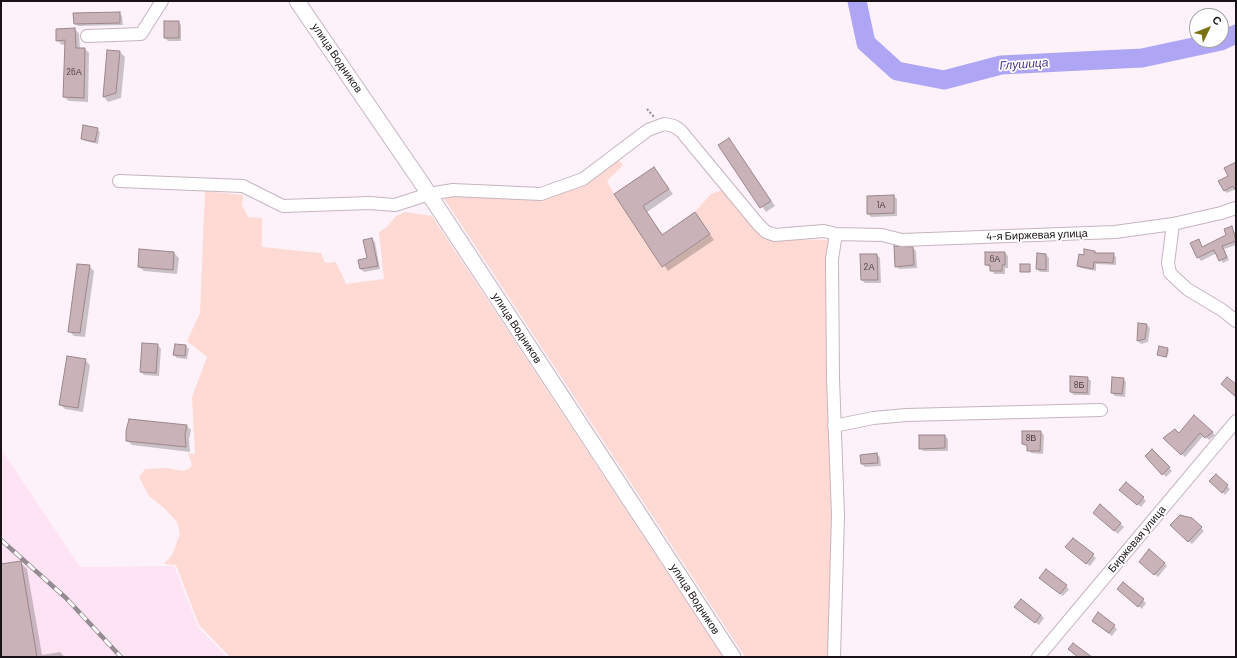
<!DOCTYPE html>
<html>
<head>
<meta charset="utf-8">
<style>
	body { margin:0 }
	#map { position:relative; width:1237px; height:658px; overflow:hidden; background:#fdf2f9; font-family:Barlow,sans-serif }
	canvas { display:block }
	.frame { position:absolute; inset:0; border:2px solid #191317; pointer-events:none }
	.north { position:absolute; left:1189px; top:8px; width:40px; height:40px; box-sizing:border-box; background:#fff; border:1px solid #a3a1a2; border-radius:50%; rotate:47deg; font-size:11px; font-weight:700; line-height:16px; text-align:center; color:#191317 }
	.north::after { content:''; display:block; margin:auto; width:14px; height:18px; background:#7a7112; clip-path:polygon(50% 0,100% 100%,50% 72%,0 100%) }
</style>
</head>
<body>
<div id="map">
<canvas width="1237" height="658"></canvas>
<div class="frame"></div>
<div class="north">С</div>
</div>
<script>
const ctx = document.querySelector('canvas').getContext('2d');
ctx.lineJoin = 'round';
function paint(path, color) { ctx.fillStyle = color; ctx.fill(path, 'evenodd'); }
const poly = rows => new Path2D(rows.map(r => 'M' + r).join(''));
function trace(path, color, width, dash) { ctx.strokeStyle = color; ctx.lineWidth = width; ctx.lineCap = dash ? 'butt' : 'round'; ctx.setLineDash(dash || []); ctx.stroke(path); }
function write(font, color, halo, rows, align = 'center') {
  ctx.font = font + ' Barlow,sans-serif'; ctx.lineWidth = 3.5; ctx.setLineDash([]); ctx.textBaseline = 'middle'; ctx.strokeStyle = halo; ctx.fillStyle = color; for (const [text, x, y, turn = 0] of rows) {
    ctx.save(); ctx.translate(x, y); ctx.rotate((+turn || 0) * Math.PI / 180); ctx.textAlign = isNaN(turn) ? turn : align; if (halo) ctx.strokeText(text, 0, 0); ctx.fillText(text, 0, 0); ctx.restore();
  }
}
const built = poly([
	[1,449,80,567,174,566,198,627,227,657,1,657]
]);
const green = poly([
	[617,158,623,165,607,181,614,194,662,267,710,235,695,212,711,194,722,190,760,235,780,239,832,240,833,517,829,657,745,657,443,197,455,195,544,198],
	[205,191,243,195,242,205,248,217,262,218,262,247,321,253,325,263,336,262,346,284,384,279,379,232,387,227,396,216,405,212,432,216,723,657,230,657,199,625,176,565,164,564,172,555,180,534,177,522,165,509,149,496,139,477,145,469,168,468,182,471,189,469,192,465,188,453,195,454,192,397,207,357,187,341,200,313]
]);
const shadow = poly([
	[119,13,122,16,123,25,78,26,75,23],
	[178,22,181,25,181,41,168,41,165,38],
	[75,29,79,34,80,49,85,49,89,53,88,102,69,101,64,97,66,44,62,45,57,40],
	[108,51,120,52,125,57,121,98,108,102,104,97],
	[97,129,100,132,98,144,85,141,82,138],
	[733,145,775,206,766,212,720,146],
	[1236,165,1236,189,1227,193,1224,190,1229,176],
	[654,168,673,194,647,212,663,235,695,213,714,240,668,271,615,195],
	[894,196,897,199,897,216,871,217,868,214],
	[1231,227,1236,234,1236,245,1224,249,1229,260,1223,263,1217,253,1201,261,1198,257,1198,240,1203,247,1227,236],
	[372,239,375,242,380,269,364,272,361,269,359,261,368,259],
	[913,248,916,251,917,268,899,269,896,266],
	[1095,252,1097,254,1113,254,1116,257,1116,265,1096,264,1096,271,1081,268,1078,266,1085,256],
	[174,253,179,258,177,274,144,271,139,267],
	[1005,253,1008,256,1008,268,1005,268,1005,274,994,274,991,268,986,265],
	[861,255,877,255,880,258,881,283,865,283,862,280],
	[1046,255,1049,258,1049,272,1040,272,1037,269],
	[1029,265,1031,272,1021,271],
	[89,266,94,271,85,337,74,336,69,331],
	[1139,324,1147,325,1150,328,1148,342,1141,344,1138,341],
	[158,345,161,349,159,376,144,375,141,372],
	[186,346,189,349,187,359,177,358,174,355],
	[1160,347,1169,350,1167,358,1158,354],
	[85,360,90,365,83,412,65,409,61,405],
	[1071,378,1087,378,1091,381,1090,395,1074,395,1071,392],
	[1123,379,1126,382,1125,397,1115,396,1112,393],
	[1194,416,1215,435,1209,440,1204,435,1185,457,1165,438,1179,434],
	[187,426,191,430,189,439,190,452,132,445,127,440],
	[1041,432,1044,435,1043,454,1031,453,1028,447,1023,444],
	[945,436,948,439,948,451,923,451,920,448],
	[1152,450,1172,471,1166,477,1146,456],
	[877,454,880,457,881,466,865,467,862,464],
	[1216,475,1230,489,1225,495,1211,481],
	[1124,493,1143,498,1146,501,1141,507],
	[1100,506,1124,527,1118,534,1097,516],
	[1192,519,1204,531,1192,544,1171,525],
	[1073,539,1096,558,1090,566,1070,550],
	[20,562,27,569,42,655,60,652,65,657,1,657,1,565],
	[1164,563,1167,566,1158,577,1143,565],
	[1044,581,1066,586,1069,589,1063,596],
	[1123,583,1146,603,1142,609,1121,592],
	[1019,610,1041,615,1044,618,1039,625],
	[1096,624,1114,626,1117,629,1112,636]
]);
const river = poly([
	[857,1,866,43,897,71,944,80,1001,65,1142,58,1221,41,1236,34]
]);
const building = poly([
	[120,12,120,23,74,24,73,13,120,12],
	[164,21,179,21,179,38,164,38,164,21],
	[75,28,76,48,85,48,84,98,63,97,65,40,56,41,56,29,75,28],
	[107,50,120,51,116,93,103,97,107,50],
	[83,125,98,128,95,142,81,139,83,125],
	[729,138,771,201,760,208,718,145,729,138],
	[1236,162,1236,191,1233,186,1224,191,1218,181,1228,176,1224,168,1236,162],
	[654,167,669,189,643,206,662,235,695,212,710,234,662,267,614,194,654,167],
	[894,195,894,213,867,214,867,196,894,195],
	[1232,226,1236,241,1222,246,1227,257,1219,261,1214,250,1197,258,1190,243,1199,239,1202,247,1226,235,1224,229,1232,226],
	[372,238,378,266,360,269,358,260,367,258,363,240,372,238],
	[894,246,913,247,914,265,895,267,894,246],
	[139,249,174,252,173,270,138,267,139,249],
	[1084,249,1095,251,1095,253,1114,253,1113,263,1094,262,1093,269,1077,266,1079,254,1084,255,1084,249],
	[985,252,1005,252,1005,265,1002,265,1002,271,990,271,990,265,985,265,985,252],
	[1037,253,1046,254,1046,270,1036,269,1037,253],
	[860,254,877,254,878,280,861,280,860,254],
	[77,264,90,265,80,333,68,332,77,264],
	[1020,264,1030,264,1030,272,1020,272,1020,264],
	[1138,323,1147,324,1145,339,1137,341,1138,323],
	[142,343,158,344,156,373,140,372,142,343],
	[175,344,186,345,185,356,173,355,175,344],
	[1159,346,1168,348,1166,357,1157,355,1159,346],
	[67,356,86,359,78,408,59,405,67,356],
	[1070,376,1088,377,1087,393,1070,392,1070,376],
	[1112,377,1124,378,1122,394,1111,393,1112,377],
	[1227,377,1236,384,1236,397,1221,384,1227,377],
	[1194,415,1213,432,1205,438,1200,433,1181,455,1163,438,1175,429,1179,433,1194,415],
	[129,419,187,425,185,434,186,447,126,441,126,431,129,419],
	[1022,431,1041,431,1040,451,1027,451,1027,445,1022,444,1022,431],
	[919,435,945,435,945,448,919,449,919,435],
	[1152,449,1170,467,1162,475,1145,456,1152,449],
	[877,453,878,463,861,464,860,455,877,453],
	[1216,474,1228,485,1222,493,1209,481,1216,474],
	[1126,482,1144,497,1137,505,1119,490,1126,482],
	[1100,504,1121,523,1114,531,1093,513,1100,504],
	[1180,515,1192,518,1202,527,1188,542,1170,525,1180,515],
	[1073,538,1094,554,1086,564,1065,547,1073,538],
	[1149,549,1165,563,1154,575,1139,562,1149,549],
	[21,561,37,657,1,657,1,564,21,561],
	[1046,569,1067,585,1060,594,1039,578,1046,569],
	[1123,582,1144,599,1138,607,1117,589,1123,582],
	[1021,599,1041,615,1035,623,1014,607,1021,599],
	[1098,612,1115,625,1109,633,1092,621,1098,612],
	[1073,643,1092,657,1078,657,1068,649,1073,643]
]);
const path = poly([
	[647,109,654,117]
]);
const minor = poly([
	[87,36,141,34,162,1],
	[119,181,243,186,283,206,369,203,395,205,429,194,453,190,541,194,583,179,648,130,664,124,674,126,681,131,758,224,766,232,775,235,824,231,836,234,882,235,902,240,1115,232,1173,224,1221,213,1236,208],
	[1173,224,1168,263,1170,273,1187,289,1222,310,1236,321],
	[834,426,873,418,906,415,1101,410],
	[834,657,838,516,833,378,832,259,836,234],
	[1038,657,1236,421]
]);
const major = poly([
	[297,1,421,182,733,657]
]);
const rail = poly([
	[1,540,66,598,121,657]
]);
const numberNames = [
	["26А",74,72],
	["1А",881,205],
	["6А",995,259],
	["2А",869,267],
	["8Б",1079,385],
	["8В",1031,438]
];
const streetNames = [
	["улица Водников",337,58,56],
	["4-я Биржевая улица",1037,235,-2],
	["улица Водников",517,328,57],
	["Биржевая улица",1137,539,-50],
	["улица Водников",695,599,57]
];
const waterNames = [
	["Глушица",1024,64,-4]
];
paint(built, '#fde3f4');
paint(green, '#ffdad4');
paint(shadow, '#0003');
trace(river, '#aea5f5', 19);
paint(building, '#c9b3b8');
trace(building, '#9b868a', 1);
trace(minor, '#c6b4c0', 14);
trace(major, '#c6b4c0', 17);
trace(path, '#958d92', 2, [2, 2]);
trace(minor, '#fff', 12);
trace(major, '#fff', 15);
trace(rail, '#938b90', 4.5);
trace(rail, '#fff', 3, [9]);
write('9px', '#453b3f', null, numberNames);
write('11px', '#191317', '#fff', streetNames);
write('italic 12px', '#493490', '#fff', waterNames);
</script>
</body>
</html>
